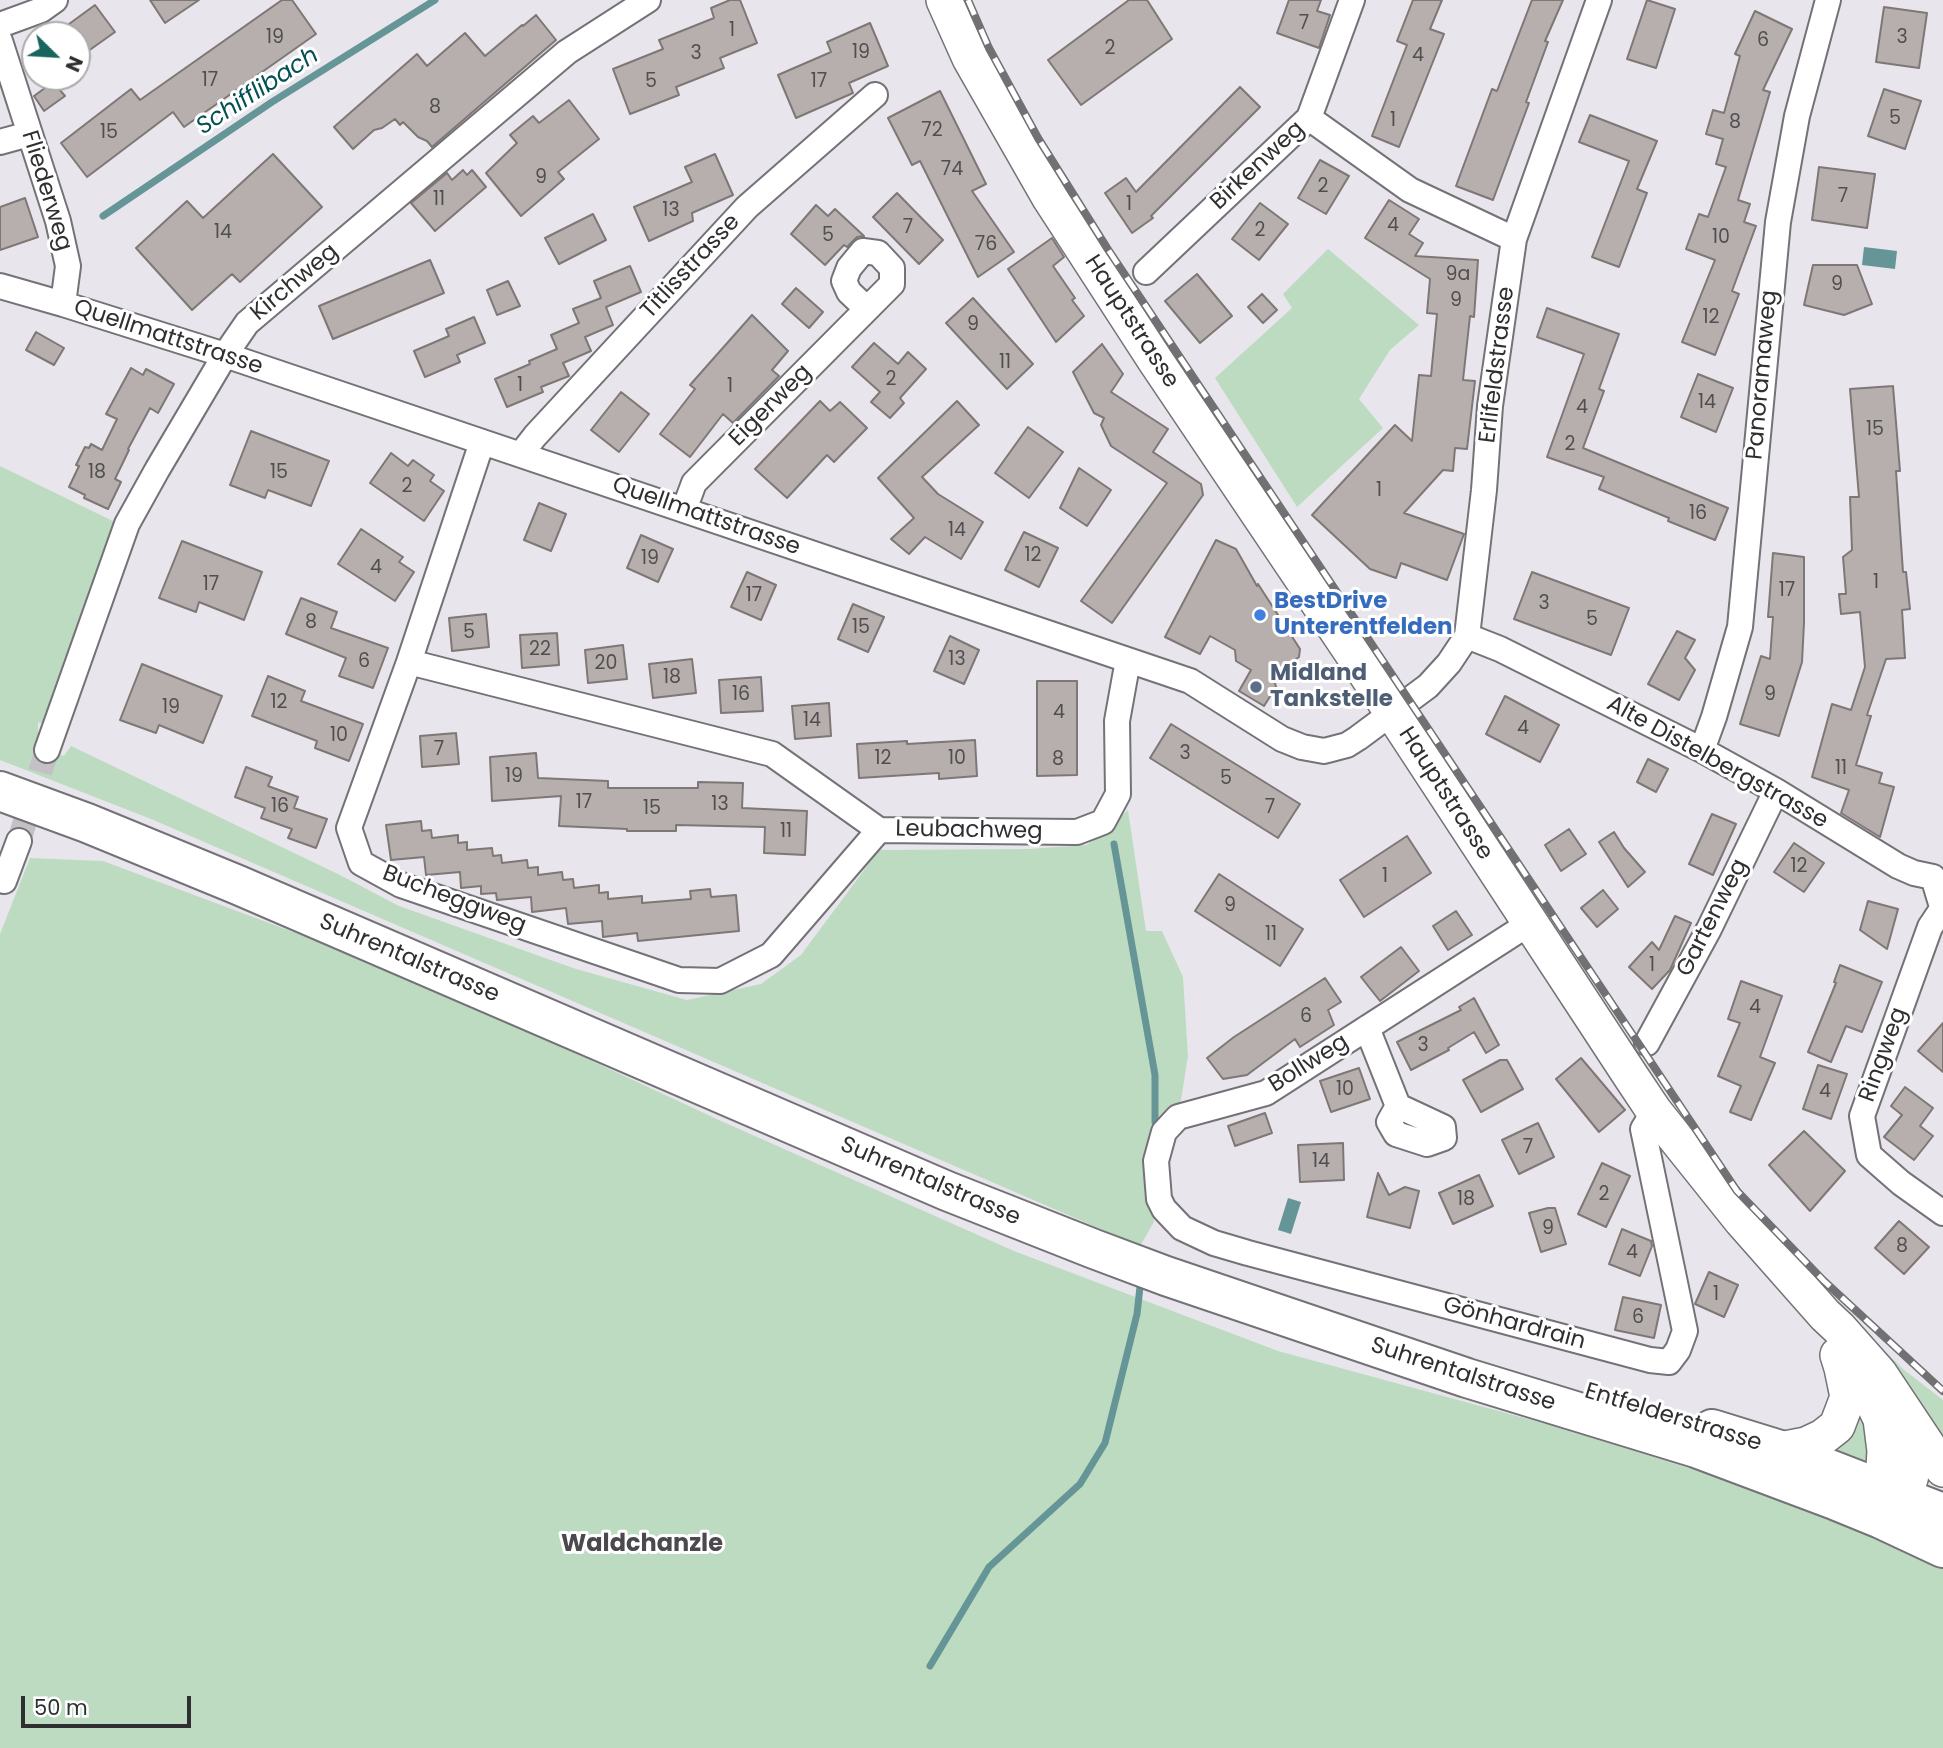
<!DOCTYPE html>
<html>
<head>
<meta charset="utf-8">
<style>
	body { margin:0 }
	#map { position:relative; width:1943px; height:1748px; overflow:hidden; background:#e8e6ec; font-family:Poppins,sans-serif }
	canvas { display:block }
	.north { position:absolute; left:21px; top:21px; width:70px; height:70px; box-sizing:border-box; background:#fff; border:2px solid #acabac; border-radius:50%; rotate:114deg; font-size:19px; font-weight:700; line-height:28px; text-align:center; color:#2f2e30 }
	.north::after { content:''; display:block; margin:auto; width:24px; height:32px; background:#19645d; clip-path:polygon(50% 0,100% 100%,50% 72%,0 100%) }
	.scale { position:absolute; left:21px; top:1696px; width:170px; height:32px; box-sizing:border-box; border:4px solid #2f2e30; border-top:0; padding-left:9px; font-size:21px; line-height:24px; white-space:nowrap; color:#2f2e30; -webkit-text-stroke:5px #fff; paint-order:stroke }
</style>
</head>
<body>
<div id="map">
<canvas width="1943" height="1748"></canvas>
<div class="north">N</div>
<div class="scale">50 m</div>
</div>
<script>
const ctx = document.querySelector('canvas').getContext('2d');
ctx.lineJoin = 'round';
function paint(path, color) { ctx.fillStyle = color; ctx.fill(path, 'evenodd'); }
const poly = rows => new Path2D(rows.map(r => 'M' + r).join(''));
function trace(path, color, width, dash) { ctx.strokeStyle = color; ctx.lineWidth = width; ctx.lineCap = dash ? 'butt' : 'round'; ctx.setLineDash(dash || []); ctx.stroke(path); }
function write(font, color, halo, rows, align = 'center') {
  ctx.font = font + ' Poppins,sans-serif'; ctx.lineWidth = 6; ctx.setLineDash([]); ctx.textBaseline = 'middle'; ctx.strokeStyle = halo; ctx.fillStyle = color; for (const [text, x, y, turn = 0] of rows) {
    ctx.save(); ctx.translate(x, y); ctx.rotate((+turn || 0) * Math.PI / 180); ctx.textAlign = isNaN(turn) ? turn : align; if (halo) ctx.strokeText(text, 0, 0); ctx.fillText(text, 0, 0); ctx.restore();
  }
}
const green = poly([
	[1328,249,1419,325,1390,350,1359,399,1383,428,1297,507,1215,378,1292,308,1283,294],
	[0,466,119,524,48,725,38,722,38,747,64,756,71,746,338,874,399,906,576,969,687,1000,761,984,801,955,879,850,1029,849,1087,845,1128,810,1146,931,1162,931,1183,977,1188,1056,1181,1100,1145,1161,1154,1222,1140,1246,151,819,0,760],
	[30,858,103,861,403,973,721,1121,1014,1251,1278,1351,1539,1422,1715,1476,1887,1537,1943,1563,1943,1748,0,1748,0,934],
	[1843,1310,1903,1369,1943,1400,1943,1441],
	[1854,1407,1873,1427,1867,1469,1818,1453]
]);
const water = poly([
	[1864,247,1897,251,1895,269,1862,265],
	[1288,1198,1301,1202,1291,1234,1278,1230]
]);
const stream = poly([
	[103,216,272,102,435,0],
	[1114,844,1155,1075,1155,1122],
	[930,1666,989,1567,1080,1484,1105,1443,1137,1314,1140,1287]
]);
const building = poly([
	[150,0,199,0,165,23,150,0],
	[282,0,292,0,316,34,184,127,173,112,87,177,61,143,131,89,140,100,282,0],
	[730,0,740,0,757,43,720,58,724,68,676,87,679,95,630,114,613,69,663,49,659,40,714,18,711,8,730,0],
	[1129,0,1147,0,1172,39,1081,105,1048,60,1129,0],
	[1289,0,1321,0,1317,11,1330,15,1319,48,1277,33,1289,0],
	[1413,0,1442,0,1430,29,1444,34,1399,147,1372,136,1407,45,1397,41,1413,0],
	[1532,0,1563,0,1545,41,1548,42,1526,102,1529,103,1493,200,1456,186,1492,89,1497,91,1532,0],
	[1647,0,1675,9,1656,68,1627,59,1647,0],
	[95,5,115,32,77,59,77,35,54,35,95,5],
	[1884,7,1927,13,1919,68,1876,62,1884,7],
	[1755,11,1792,29,1763,90,1770,92,1738,200,1750,204,1744,222,1756,226,1732,291,1739,294,1715,355,1682,342,1715,260,1686,249,1699,214,1708,217,1726,167,1716,164,1723,139,1706,134,1713,110,1724,113,1740,56,1735,54,1755,11],
	[536,15,556,40,432,147,427,141,418,137,403,122,400,125,395,119,382,128,374,130,353,149,334,127,417,54,427,66,465,33,485,56,522,25,523,26,536,15],
	[870,23,888,66,849,83,853,93,796,118,778,75,831,52,827,42,870,23],
	[53,82,65,96,44,111,34,96,53,82],
	[1240,87,1260,107,1151,216,1153,218,1132,233,1105,193,1126,178,1136,192,1240,87],
	[1884,89,1921,101,1905,149,1868,136,1884,89],
	[940,91,986,184,972,191,1014,252,978,277,920,161,912,165,888,118,940,91],
	[569,100,599,139,558,172,564,179,521,216,486,173,517,143,510,135,533,116,539,123,569,100],
	[1590,115,1657,141,1637,189,1647,193,1619,267,1592,257,1629,161,1579,142,1590,115],
	[273,154,322,207,240,282,232,274,192,310,136,248,187,201,203,218,273,154],
	[715,154,733,195,692,213,693,221,649,241,634,207,692,182,685,167,715,154],
	[1320,160,1349,176,1326,214,1298,198,1320,160],
	[1819,167,1875,174,1867,228,1812,220,1819,167],
	[463,170,467,175,472,170,486,187,435,231,411,203,447,173,452,180,463,170],
	[897,193,943,240,919,264,873,217,897,193],
	[25,198,38,237,0,250,0,207,25,198],
	[1389,200,1419,219,1409,234,1423,243,1415,256,1478,260,1474,317,1470,316,1463,380,1475,381,1467,449,1455,448,1453,471,1443,470,1404,513,1464,534,1447,580,1401,563,1396,578,1370,569,1312,515,1395,425,1412,441,1419,375,1431,376,1437,314,1427,313,1430,279,1365,238,1389,200],
	[1260,203,1288,224,1259,260,1232,239,1260,203],
	[816,205,828,216,835,209,864,236,857,237,847,247,844,245,825,265,791,234,816,205],
	[593,214,606,240,559,264,545,238,593,214],
	[1052,238,1064,257,1053,266,1075,298,1072,300,1084,316,1056,342,1008,269,1052,238],
	[430,260,444,293,333,339,319,306,430,260],
	[1813,265,1857,265,1872,304,1844,315,1804,305,1813,265],
	[630,266,641,292,606,307,613,325,585,337,591,351,563,363,569,376,541,387,543,392,507,407,495,379,530,364,529,361,557,349,551,335,579,323,573,309,601,298,594,281,630,266],
	[1197,274,1232,316,1200,343,1165,301,1197,274],
	[508,281,520,306,497,315,487,290,508,281],
	[796,288,823,312,809,328,782,304,796,288],
	[1262,294,1277,310,1263,323,1248,307,1262,294],
	[973,298,1033,364,1007,389,946,323,973,298],
	[1547,308,1619,334,1599,389,1604,391,1583,448,1728,508,1715,540,1668,521,1669,518,1599,489,1604,477,1547,457,1584,354,1537,337,1547,308],
	[752,315,788,351,772,370,779,376,733,423,723,414,690,457,660,434,695,389,690,385,752,315],
	[474,317,485,343,457,355,460,362,425,377,414,351,449,336,446,329,474,317],
	[36,332,64,348,54,365,26,350,36,332],
	[874,343,898,364,908,352,926,369,900,398,904,403,890,418,871,402,880,392,852,367,874,343],
	[1102,344,1123,374,1111,392,1168,429,1153,452,1201,484,1203,495,1112,623,1081,601,1167,483,1111,446,1101,425,1104,418,1094,413,1073,372,1102,344],
	[131,368,143,375,146,369,174,384,158,413,150,408,128,449,129,450,115,479,121,482,108,509,84,498,85,495,69,487,79,466,76,465,85,447,89,448,91,444,102,450,117,419,106,414,131,368],
	[1698,374,1733,388,1716,432,1681,417,1698,374],
	[1893,386,1900,471,1896,471,1903,572,1906,572,1910,609,1902,610,1905,658,1886,659,1867,715,1871,716,1856,765,1882,773,1879,783,1894,787,1880,837,1841,813,1849,790,1812,777,1832,704,1851,710,1865,667,1860,612,1841,614,1839,594,1846,594,1843,557,1852,550,1850,497,1859,497,1850,389,1893,386],
	[621,392,649,414,619,452,591,430,621,392],
	[820,401,830,411,840,402,867,428,834,462,827,455,787,498,755,469,820,401],
	[957,401,979,425,922,477,938,494,983,522,961,559,925,537,909,554,891,539,914,518,878,478,957,401],
	[1028,427,1063,452,1029,498,995,473,1028,427],
	[251,431,329,461,311,506,268,490,265,498,230,485,251,431],
	[391,453,408,466,413,460,434,475,430,481,444,491,424,521,370,483,391,453],
	[1079,468,1111,490,1087,526,1060,508,1079,468],
	[539,503,566,514,551,551,524,540,539,503],
	[361,529,403,557,399,562,414,572,395,601,338,564,361,529],
	[1024,532,1058,548,1039,587,1005,570,1024,532],
	[641,535,673,549,658,582,627,568,641,535],
	[1216,540,1236,549,1257,586,1258,584,1300,649,1299,657,1273,675,1276,687,1264,706,1239,691,1251,670,1236,661,1235,650,1210,636,1200,654,1165,637,1216,540],
	[182,541,262,572,244,620,199,602,196,612,159,598,182,541],
	[1773,553,1804,557,1804,623,1802,662,1779,736,1740,724,1761,656,1770,659,1773,617,1768,617,1773,553],
	[747,572,776,585,761,620,731,607,747,572],
	[1532,572,1629,608,1611,655,1514,619,1532,572],
	[301,598,337,612,331,628,388,648,373,688,339,676,346,658,286,634,301,598],
	[853,604,884,617,868,652,838,639,853,604],
	[486,614,489,647,452,651,449,618,486,614],
	[1677,631,1695,640,1685,658,1695,670,1679,700,1648,684,1677,631],
	[557,633,559,665,522,668,520,635,557,633],
	[950,636,979,650,964,684,934,671,950,636],
	[623,645,627,679,588,683,585,650,623,645],
	[692,659,696,693,653,698,649,664,692,659],
	[142,664,222,696,203,743,159,725,156,733,120,720,142,664],
	[268,676,305,691,301,701,363,724,349,761,315,748,317,741,252,716,268,676],
	[761,677,763,711,721,713,719,680,761,677],
	[1037,681,1077,681,1077,775,1037,776,1037,681],
	[1505,696,1559,725,1540,762,1486,734,1505,696],
	[829,703,831,736,795,739,792,706,829,703],
	[1171,724,1300,804,1278,838,1150,758,1171,724],
	[456,733,459,764,422,767,420,736,456,733],
	[975,740,977,776,939,779,939,773,859,778,857,744,907,741,907,744,975,740],
	[536,753,538,778,608,781,608,788,698,788,698,782,743,783,742,808,807,811,805,855,764,853,765,827,676,825,676,831,627,831,627,829,559,826,561,796,492,801,490,757,536,753],
	[1648,759,1668,769,1656,792,1637,782,1648,759],
	[246,767,272,777,268,786,298,797,294,808,327,819,316,848,288,838,292,829,261,818,265,808,235,797,246,767],
	[1712,814,1736,824,1713,875,1689,864,1712,814],
	[421,821,422,831,431,830,432,838,458,835,458,843,467,842,467,850,492,848,493,856,501,855,502,863,527,860,528,868,538,867,538,875,562,872,563,880,573,879,574,888,599,885,599,893,608,892,608,899,642,896,642,903,691,899,690,891,710,889,711,897,736,895,739,931,638,941,637,933,603,937,602,921,568,924,566,908,532,912,531,897,497,900,496,893,481,894,481,886,461,888,460,872,426,875,424,857,391,860,386,825,421,821],
	[1569,829,1586,854,1561,871,1545,845,1569,829],
	[1614,832,1624,848,1645,872,1628,887,1599,842,1614,832],
	[1407,836,1431,873,1364,917,1340,880,1407,836],
	[1794,843,1824,863,1804,892,1774,872,1794,843],
	[1219,874,1303,929,1280,966,1195,911,1219,874],
	[1603,890,1618,909,1597,927,1581,908,1603,890],
	[1868,901,1898,909,1887,949,1860,930,1868,901],
	[1456,911,1472,935,1448,950,1433,926,1456,911],
	[1675,916,1691,923,1670,970,1652,989,1629,967,1652,942,1659,950,1675,916],
	[1401,947,1419,971,1380,1001,1361,977,1401,947],
	[1840,965,1882,982,1862,1032,1846,1026,1831,1062,1808,1052,1836,983,1834,982,1840,965],
	[1325,978,1341,1002,1328,1010,1334,1025,1300,1047,1295,1039,1247,1075,1223,1079,1207,1058,1234,1037,1325,978],
	[1741,981,1782,996,1760,1057,1775,1063,1751,1120,1730,1112,1741,1086,1718,1076,1740,1023,1728,1019,1741,981],
	[1474,998,1499,1045,1486,1053,1474,1032,1448,1048,1449,1050,1411,1070,1397,1042,1461,1010,1459,1007,1474,998],
	[1943,1023,1943,1072,1918,1051,1943,1023],
	[1581,1058,1625,1110,1599,1132,1556,1079,1581,1058],
	[1500,1060,1507,1060,1523,1089,1481,1112,1463,1080,1500,1060],
	[1818,1065,1847,1074,1831,1119,1803,1109,1818,1065],
	[1359,1068,1370,1099,1331,1112,1320,1081,1359,1068],
	[1905,1087,1933,1108,1920,1126,1933,1136,1914,1160,1884,1137,1902,1115,1891,1106,1905,1087],
	[1265,1113,1272,1133,1235,1146,1228,1126,1265,1113],
	[1538,1123,1554,1157,1519,1174,1502,1140,1538,1123],
	[1804,1131,1845,1171,1810,1211,1769,1165,1804,1131],
	[1343,1143,1344,1180,1300,1182,1298,1145,1343,1143],
	[1602,1163,1630,1176,1606,1227,1578,1214,1602,1163],
	[1378,1173,1389,1195,1405,1187,1419,1191,1410,1228,1367,1217,1378,1173],
	[1479,1175,1493,1206,1453,1224,1439,1193,1479,1175],
	[1548,1208,1555,1208,1566,1244,1541,1252,1529,1213,1548,1208],
	[1899,1221,1929,1247,1904,1274,1875,1248,1899,1221],
	[1622,1229,1651,1241,1652,1246,1640,1276,1609,1264,1622,1229],
	[1709,1272,1738,1285,1724,1317,1695,1304,1709,1272],
	[1623,1297,1661,1305,1654,1338,1615,1330,1623,1297]
]);
const minorTunnel = poly([
	[19,841,47,750]
]);
const minor = poly([
	[0,25,41,10,55,0],
	[0,41,58,221,68,266,63,304],
	[1309,118,1410,190,1514,239],
	[0,142,29,134],
	[1146,272,1309,118,1352,0],
	[0,286,63,304,225,355,1190,681,1282,739,1302,747,1324,751,1347,745,1358,738,1428,686,1449,663,1467,636,1484,490,1490,406,1514,239,1599,0],
	[482,442,409,662,349,828,361,863,401,885,679,980,720,981,771,955,879,830],
	[521,454,535,436,747,207,875,95],
	[684,510,694,483,892,284,892,268,878,253,863,251,849,268,844,281,849,292,867,309],
	[1467,636,1500,649,1702,750,1776,791,1898,866,1914,873,1933,877,1943,910],
	[409,662,772,754,879,830,1077,832,1103,822,1118,794,1117,721,1128,660],
	[47,750,127,524,157,470,225,355,247,323,567,52,648,0],
	[1702,750,1714,717,1740,627,1778,222,1797,116,1828,0],
	[4,881,19,841],
	[1942,909,1930,927,1862,1116,1869,1155,1901,1183,1943,1213],
	[1530,923,1266,1093,1178,1117,1164,1132,1156,1161,1159,1199,1164,1209,1182,1228,1214,1243,1248,1253,1650,1360,1669,1362,1678,1350,1685,1331,1643,1129,1654,1111],
	[1367,1028,1398,1106,1443,1127,1444,1138,1427,1144,1396,1134,1389,1122,1398,1106],
	[1647,1043,1709,929,1776,791]
]);
const secondary = poly([
	[944,0,970,58,1050,198,1155,360,1392,712,1632,1078,1654,1111,1742,1221,1825,1315,1840,1329,1879,1373,1943,1469],
	[1862,1379,1881,1419,1885,1451,1881,1517],
	[1780,1450,1806,1445,1823,1437,1837,1426,1848,1397,1842,1368,1838,1355],
	[1881,1519,1910,1479,1914,1461,1914,1428]
]);
const primary = poly([
	[0,791,87,823,238,885,947,1191,1094,1249,1166,1276,1467,1378,1696,1448,1832,1499,1881,1519,1943,1548],
	[1712,1429,1780,1450,1943,1513]
]);
const rail = poly([
	[968,0,989,48,1038,138,1107,248,1737,1191,1824,1281,1943,1391]
]);
const markers = [
	[1260,615,7,"#3f7fe0"],
	[1256,687,7,"#5c6f8a"]
];
const numberNames = [
	["7",1304,24],
	["1",732,31],
	["19",275,38],
	["3",1902,38],
	["6",1763,41],
	["2",1110,49],
	["19",861,53],
	["3",696,54],
	["4",1418,56],
	["17",210,81],
	["5",651,82],
	["17",819,82],
	["8",435,108],
	["5",1895,119],
	["1",1393,121],
	["8",1735,123],
	["72",932,131],
	["15",109,133],
	["74",952,170],
	["9",541,178],
	["2",1323,187],
	["7",1843,197],
	["11",439,200],
	["1",1129,205],
	["13",671,211],
	["4",1393,226],
	["7",908,228],
	["2",1260,231],
	["14",223,233],
	["5",828,236],
	["10",1721,238],
	["76",986,245],
	["9a",1458,275],
	["9",1837,285],
	["9",1456,301],
	["12",1711,318],
	["9",973,325],
	["11",1005,363],
	["2",891,380],
	["1",520,386],
	["1",730,387],
	["14",1707,403],
	["4",1582,408],
	["15",1875,430],
	["2",1570,445],
	["18",97,473],
	["15",279,473],
	["2",407,487],
	["1",1379,491],
	["16",1698,514],
	["14",957,531],
	["12",1033,556],
	["19",650,559],
	["4",376,568],
	["1",1876,583],
	["17",211,585],
	["17",1787,591],
	["17",754,596],
	["3",1544,604],
	["5",1592,620],
	["8",311,623],
	["15",861,628],
	["5",469,633],
	["22",540,650],
	["13",957,660],
	["6",364,662],
	["20",606,664],
	["18",672,678],
	["16",741,695],
	["9",1770,695],
	["12",279,703],
	["19",171,708],
	["4",1059,713],
	["14",812,721],
	["4",1523,729],
	["10",339,736],
	["7",439,750],
	["3",1185,754],
	["12",883,759],
	["10",957,759],
	["8",1058,760],
	["11",1841,769],
	["19",514,777],
	["5",1226,779],
	["17",584,803],
	["13",720,805],
	["16",280,807],
	["7",1270,808],
	["15",652,809],
	["11",786,832],
	["12",1799,867],
	["1",1385,877],
	["9",1230,906],
	["11",1271,935],
	["1",1652,966],
	["4",1755,1008],
	["6",1306,1017],
	["3",1423,1046],
	["10",1345,1090],
	["4",1825,1092],
	["7",1528,1148],
	["14",1321,1162],
	["2",1604,1195],
	["18",1466,1200],
	["9",1548,1229],
	["8",1902,1247],
	["4",1632,1253],
	["1",1716,1295],
	["6",1638,1318]
];
const streetNames = [
	["Birkenweg",1258,166,-43],
	["Fliederweg",46,191,73],
	["Titlisstrasse",691,267,-47],
	["Kirchweg",295,283,-40],
	["Hauptstrasse",1131,322,57],
	["Quellmattstrasse",168,338,18],
	["Erlifeldstrasse",1498,365,-83],
	["Panoramaweg",1763,375,-85],
	["Eigerweg",771,406,-45],
	["Quellmattstrasse",706,517,19],
	["Alte Distelbergstrasse",1717,763,29],
	["Hauptstrasse",1445,794,57],
	["Leubachweg",969,831,1],
	["Bucheggweg",454,900,21],
	["Gartenweg",1713,918,-63],
	["Suhrentalstrasse",409,959,23],
	["Ringweg",1884,1055,-70],
	["Bollweg",1309,1064,-32],
	["Suhrentalstrasse",930,1182,23],
	["Gönhardrain",1514,1324,15],
	["Suhrentalstrasse",1463,1375,18],
	["Entfelderstrasse",1673,1418,17]
];
const shopNames = [
	["BestDrive",1274,602],
	["Unterentfelden",1274,628]
];
const serviceNames = [
	["Midland",1270,674],
	["Tankstelle",1270,700]
];
const waterNames = [
	["Schifflibach",258,92,-33]
];
const neighbourhoodNames = [
	["Waldchanzle",642,1545]
];
paint(green, '#bddbc0');
paint(water, '#659596');
trace(stream, '#659596', 7);
paint(building, '#b6afad');
trace(building, '#7e7776', 2);
trace(minorTunnel, '#c3c1c6', 24, [24, 12]);
trace(minor, '#747277', 28);
trace(secondary, '#747277', 38);
trace(primary, '#747277', 42);
trace(minor, '#fff', 24);
trace(secondary, '#fff', 35);
trace(primary, '#fff', 38);
trace(rail, '#717073', 8);
trace(rail, '#fff', 5, [16]);
for (const [x, y, r, color] of markers) { const dot = new Path2D(); dot.arc(x, y, r, 0, 2 * Math.PI); ctx.fillStyle = color; ctx.fill(dot); trace(dot, '#fff', 2.5); }
write('19px', '#514e4f', null, numberNames);
write('23px', '#2f2e30', '#fff', streetNames);
write('bold 23px', '#366cbe', '#fff', shopNames, 'left');
write('bold 23px', '#4e5e75', '#fff', serviceNames, 'left');
write('italic 24px', '#035052', '#fff', waterNames);
write('bold 24px', '#4b494d', '#fff', neighbourhoodNames);
</script>
</body>
</html>
